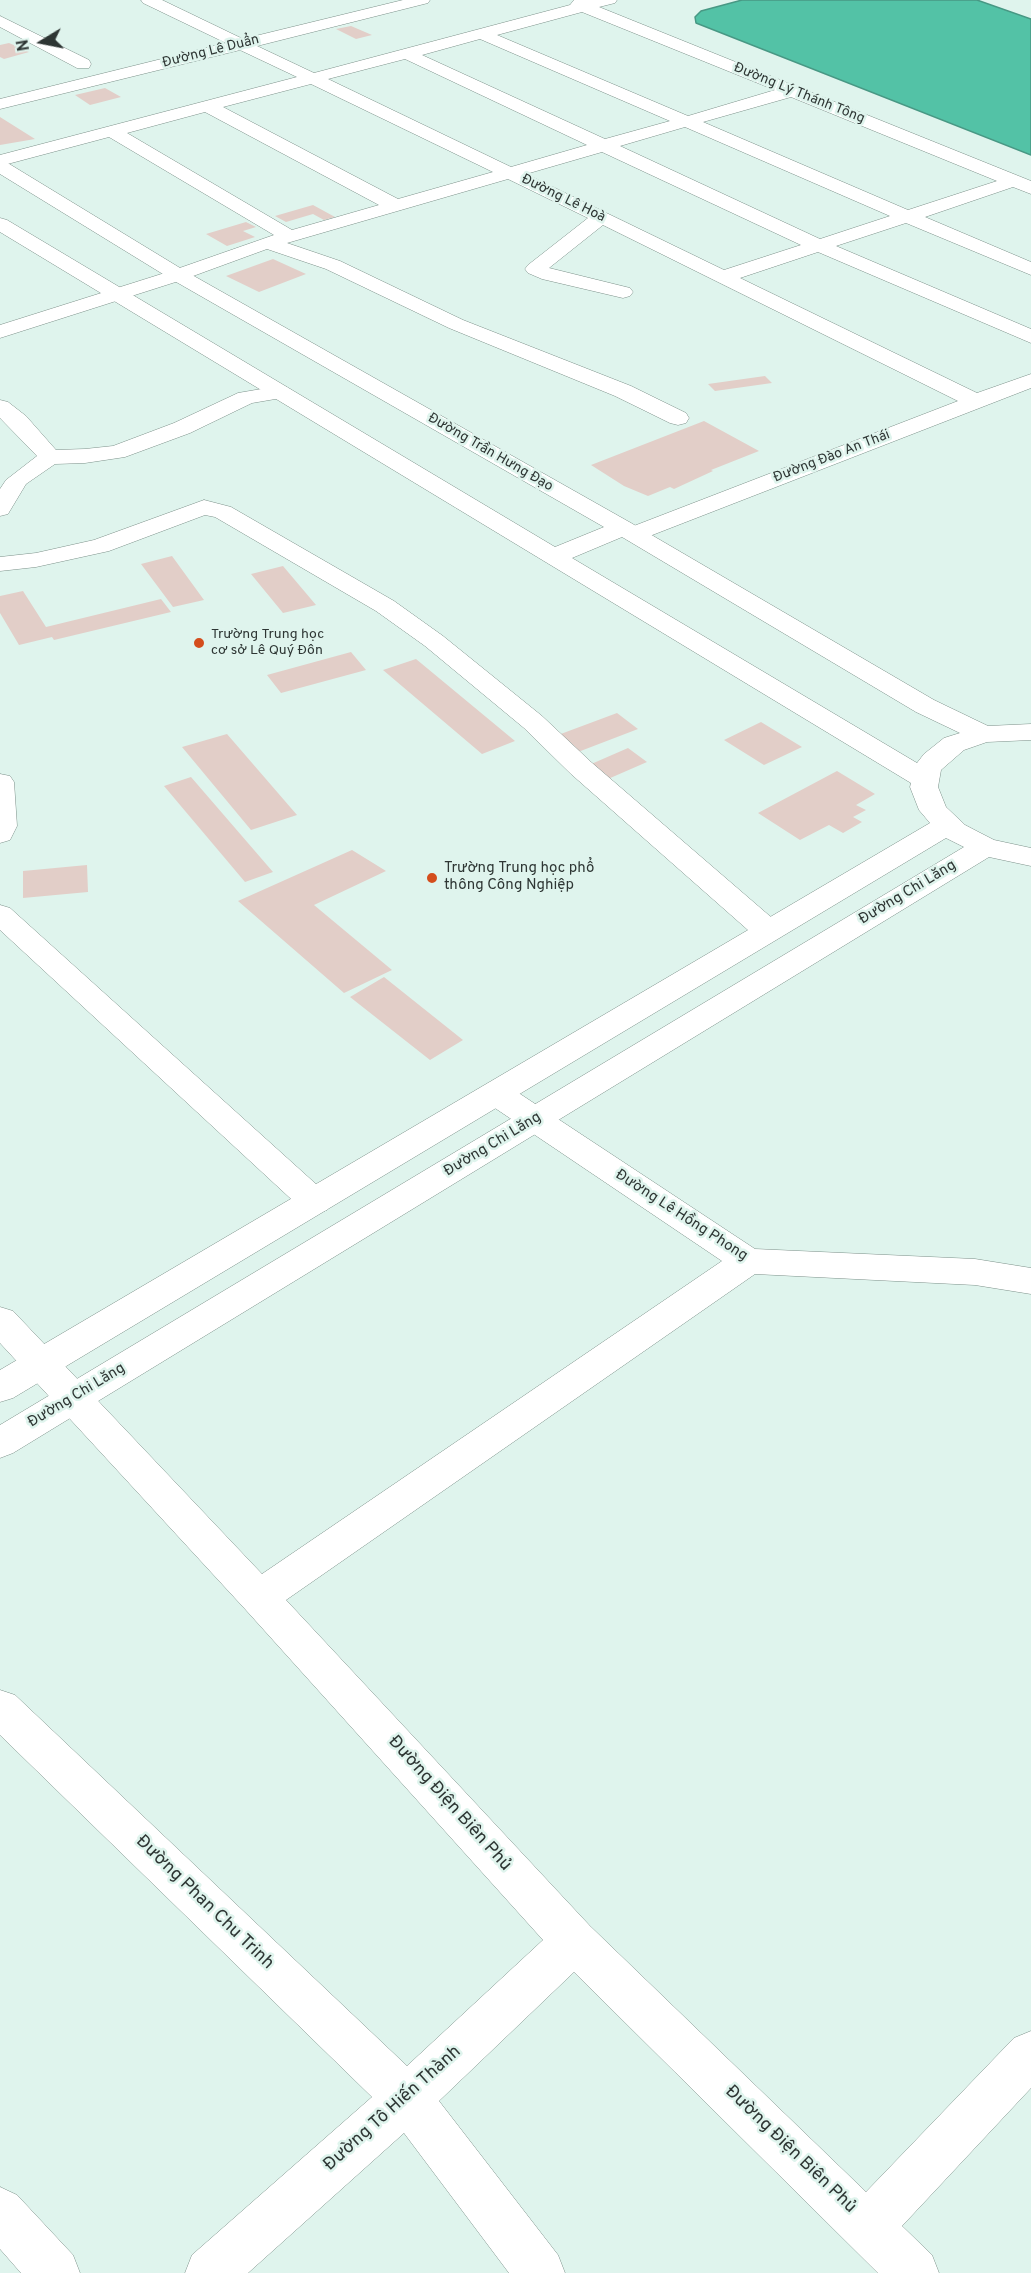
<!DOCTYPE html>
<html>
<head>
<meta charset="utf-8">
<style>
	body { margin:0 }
	#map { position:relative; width:1031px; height:2273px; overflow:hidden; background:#dff4ed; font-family:Overpass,sans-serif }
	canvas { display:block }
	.north { position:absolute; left:12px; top:12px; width:60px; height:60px; -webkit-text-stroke:4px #dff4ed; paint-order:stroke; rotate:260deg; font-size:16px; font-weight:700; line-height:24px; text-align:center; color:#2e3634 }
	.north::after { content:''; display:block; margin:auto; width:21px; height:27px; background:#2e3634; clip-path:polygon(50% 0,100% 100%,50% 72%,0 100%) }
</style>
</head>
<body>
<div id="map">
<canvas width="1031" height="2273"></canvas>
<div class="north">N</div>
</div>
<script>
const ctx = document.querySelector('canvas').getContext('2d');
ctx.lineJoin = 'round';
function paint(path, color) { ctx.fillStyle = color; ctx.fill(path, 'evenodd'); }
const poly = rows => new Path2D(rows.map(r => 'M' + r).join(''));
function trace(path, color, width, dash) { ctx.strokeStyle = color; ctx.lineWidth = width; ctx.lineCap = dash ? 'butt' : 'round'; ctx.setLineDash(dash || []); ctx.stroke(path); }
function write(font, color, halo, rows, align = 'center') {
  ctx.font = font + ' Overpass,sans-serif'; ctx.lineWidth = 5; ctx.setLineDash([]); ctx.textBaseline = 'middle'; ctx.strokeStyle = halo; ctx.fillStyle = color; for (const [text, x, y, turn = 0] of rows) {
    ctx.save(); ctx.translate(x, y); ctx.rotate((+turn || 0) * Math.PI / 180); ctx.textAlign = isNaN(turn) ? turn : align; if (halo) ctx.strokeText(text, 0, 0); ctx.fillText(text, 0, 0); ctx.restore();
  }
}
const water = poly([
	[742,0,977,0,1031,19,1031,155,696,23,695,17,701,11,742,0]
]);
const building = poly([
	[351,26,372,35,356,39,336,29],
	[9,43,16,46,29,52,4,59,0,57,0,45],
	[105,88,121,97,90,105,75,95],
	[0,117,35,139,0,145],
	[313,205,335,217,324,220,313,214,286,222,275,216],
	[246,222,256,227,243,231,255,237,227,246,206,234],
	[273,259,306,274,259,292,226,276],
	[765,376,772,383,715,391,708,384],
	[704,421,759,451,711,470,713,471,674,489,670,487,648,496,624,486,591,465],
	[172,556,204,600,173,607,141,564],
	[283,566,316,605,283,613,251,574],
	[23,591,46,627,161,599,171,612,54,640,52,637,19,645,0,613,0,596],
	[351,652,366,670,281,693,267,675],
	[416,659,515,741,482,754,383,670],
	[617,713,638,729,578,752,558,735],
	[761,722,802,747,764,765,724,740],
	[227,734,297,815,251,830,182,747],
	[628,748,647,762,608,779,589,765],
	[837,771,875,794,856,805,866,810,853,817,862,822,843,833,829,825,800,840,758,813],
	[191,777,273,872,245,882,164,786],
	[352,850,386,871,314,905,392,970,344,993,238,901],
	[87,865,88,892,23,898,23,871],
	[384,977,463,1040,430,1060,350,997]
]);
const minor = poly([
	[141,0,162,0,243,39,403,0,430,0,428,3,257,46,314,73,570,5,574,0,617,0,615,3,599,7,1031,181,1031,194,1013,187,925,217,1031,262,1031,275,906,223,836,246,1031,329,1031,343,818,252,740,278,977,393,1031,374,1031,388,642,539,634,541,626,539,622,534,626,529,958,401,603,225,549,268,630,288,633,292,630,296,623,298,542,279,528,273,525,269,528,265,588,218,508,179,287,243,340,261,463,320,631,386,686,413,689,418,686,423,678,425,670,423,615,396,449,328,326,269,267,249,185,279,0,338,0,325,171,271,274,235,109,137,0,166,0,155,297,77,240,50,0,109,0,99,226,43,143,3,141,0],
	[582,12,775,90,688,116,497,35,582,12],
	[480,39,670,121,605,139,422,55,480,39],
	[405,59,587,145,511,167,328,79,405,59],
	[311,84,493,172,398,199,223,107,311,84],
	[791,97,997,181,908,210,703,122,791,97],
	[205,112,379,205,292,230,127,133,205,112],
	[685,127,890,216,820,239,620,146,685,127],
	[602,152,801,245,724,270,526,174,602,152],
	[0,16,89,60,91,64,89,68,77,68,0,27,0,16],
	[279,386,287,387,290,392,287,397,252,403,190,433,125,457,85,463,55,464,26,484,8,514,0,516,0,489,6,480,37,456,0,418,0,400,8,402,26,416,56,450,85,449,113,446,174,423,238,393,279,386],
	[204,500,231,507,394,601,443,636,542,716,591,762,779,924,783,931,779,938,768,940,757,938,571,774,524,728,425,646,376,611,215,517,205,515,109,551,36,567,0,571,0,557,36,553,94,540,204,500],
	[0,774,10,776,14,782,17,826,10,840,0,843,0,774],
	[0,905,10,908,327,1194,332,1202,327,1210,315,1214,303,1210,0,930,0,905],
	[497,1083,508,1086,755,1249,975,1259,1031,1268,1031,1294,975,1285,755,1274,286,1600,590,1926,866,2192,1014,2038,1031,2031,1031,2088,902,2226,932,2255,939,2273,878,2273,574,1972,439,2101,558,2255,565,2273,509,2273,404,2133,248,2273,185,2273,192,2255,372,2097,0,1735,0,1690,15,1695,407,2066,543,1940,245,1609,0,1343,0,1307,13,1311,262,1574,722,1261,486,1102,481,1094,486,1086,497,1083],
	[0,2187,17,2195,73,2255,80,2273,21,2273,0,2249,0,2187]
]);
const major = poly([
	[0,161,6,162,185,271,631,523,934,700,988,726,1031,724,1031,740,987,742,964,750,941,770,938,787,946,807,965,825,994,840,1031,848,1031,866,989,857,13,1453,0,1458,0,1425,964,847,946,838,13,1398,0,1402,0,1370,930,823,919,810,910,787,911,783,0,232,0,218,7,220,555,547,604,527,171,279,0,174,0,161],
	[622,537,916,712,960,733,944,738,924,754,917,763,572,558,622,537]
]);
const markers = [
	[199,643,6,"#d44d1c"],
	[432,878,6,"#d44d1c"]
];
const farStreetnames = [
	["Đường Lê Duẩn",211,52,-14],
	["Đường Lý Thánh Tông",799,94,22],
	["Đường Lê Hoà",563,199,26],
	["Đường Trần Hưng Đạo",490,453,30],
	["Đường Đào An Thái",832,457,-21]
];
const farPoinames = [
	["Trường Trung học",211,635],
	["cơ sở Lê Quý Đôn",211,651]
];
const poiNames = [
	["Trường Trung học phổ",444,869],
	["thông Công Nghiệp",444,886]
];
const streetNames = [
	["Đường Chi Lăng",908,893,-31],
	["Đường Chi Lăng",493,1145,-31],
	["Đường Lê Hồng Phong",681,1216,33],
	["Đường Chi Lăng",77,1396,-31]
];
const nearStreetnames = [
	["Đường Điện Biên Phủ",449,1804,48],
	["Đường Phan Chu Trinh",204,1903,44],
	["Đường Tô Hiến Thành",393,2109,-42],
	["Đường Điện Biên Phủ",790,2150,44]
];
paint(water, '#53c2a6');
trace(water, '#489884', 1.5);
paint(building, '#e2cec8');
trace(minor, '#7d918a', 1);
trace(major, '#7d918a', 1);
paint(minor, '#fff');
paint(major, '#fff');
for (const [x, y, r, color] of markers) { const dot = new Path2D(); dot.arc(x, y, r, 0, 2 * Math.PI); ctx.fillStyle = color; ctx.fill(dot); trace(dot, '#dff4ed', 2); }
write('14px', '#2e3634', '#dff4ed', farStreetnames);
write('14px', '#2e3634', '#dff4ed', farPoinames, 'left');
write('15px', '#2e3634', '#dff4ed', poiNames, 'left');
write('15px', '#2e3634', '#dff4ed', streetNames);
write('18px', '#2e3634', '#dff4ed', nearStreetnames);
</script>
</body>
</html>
